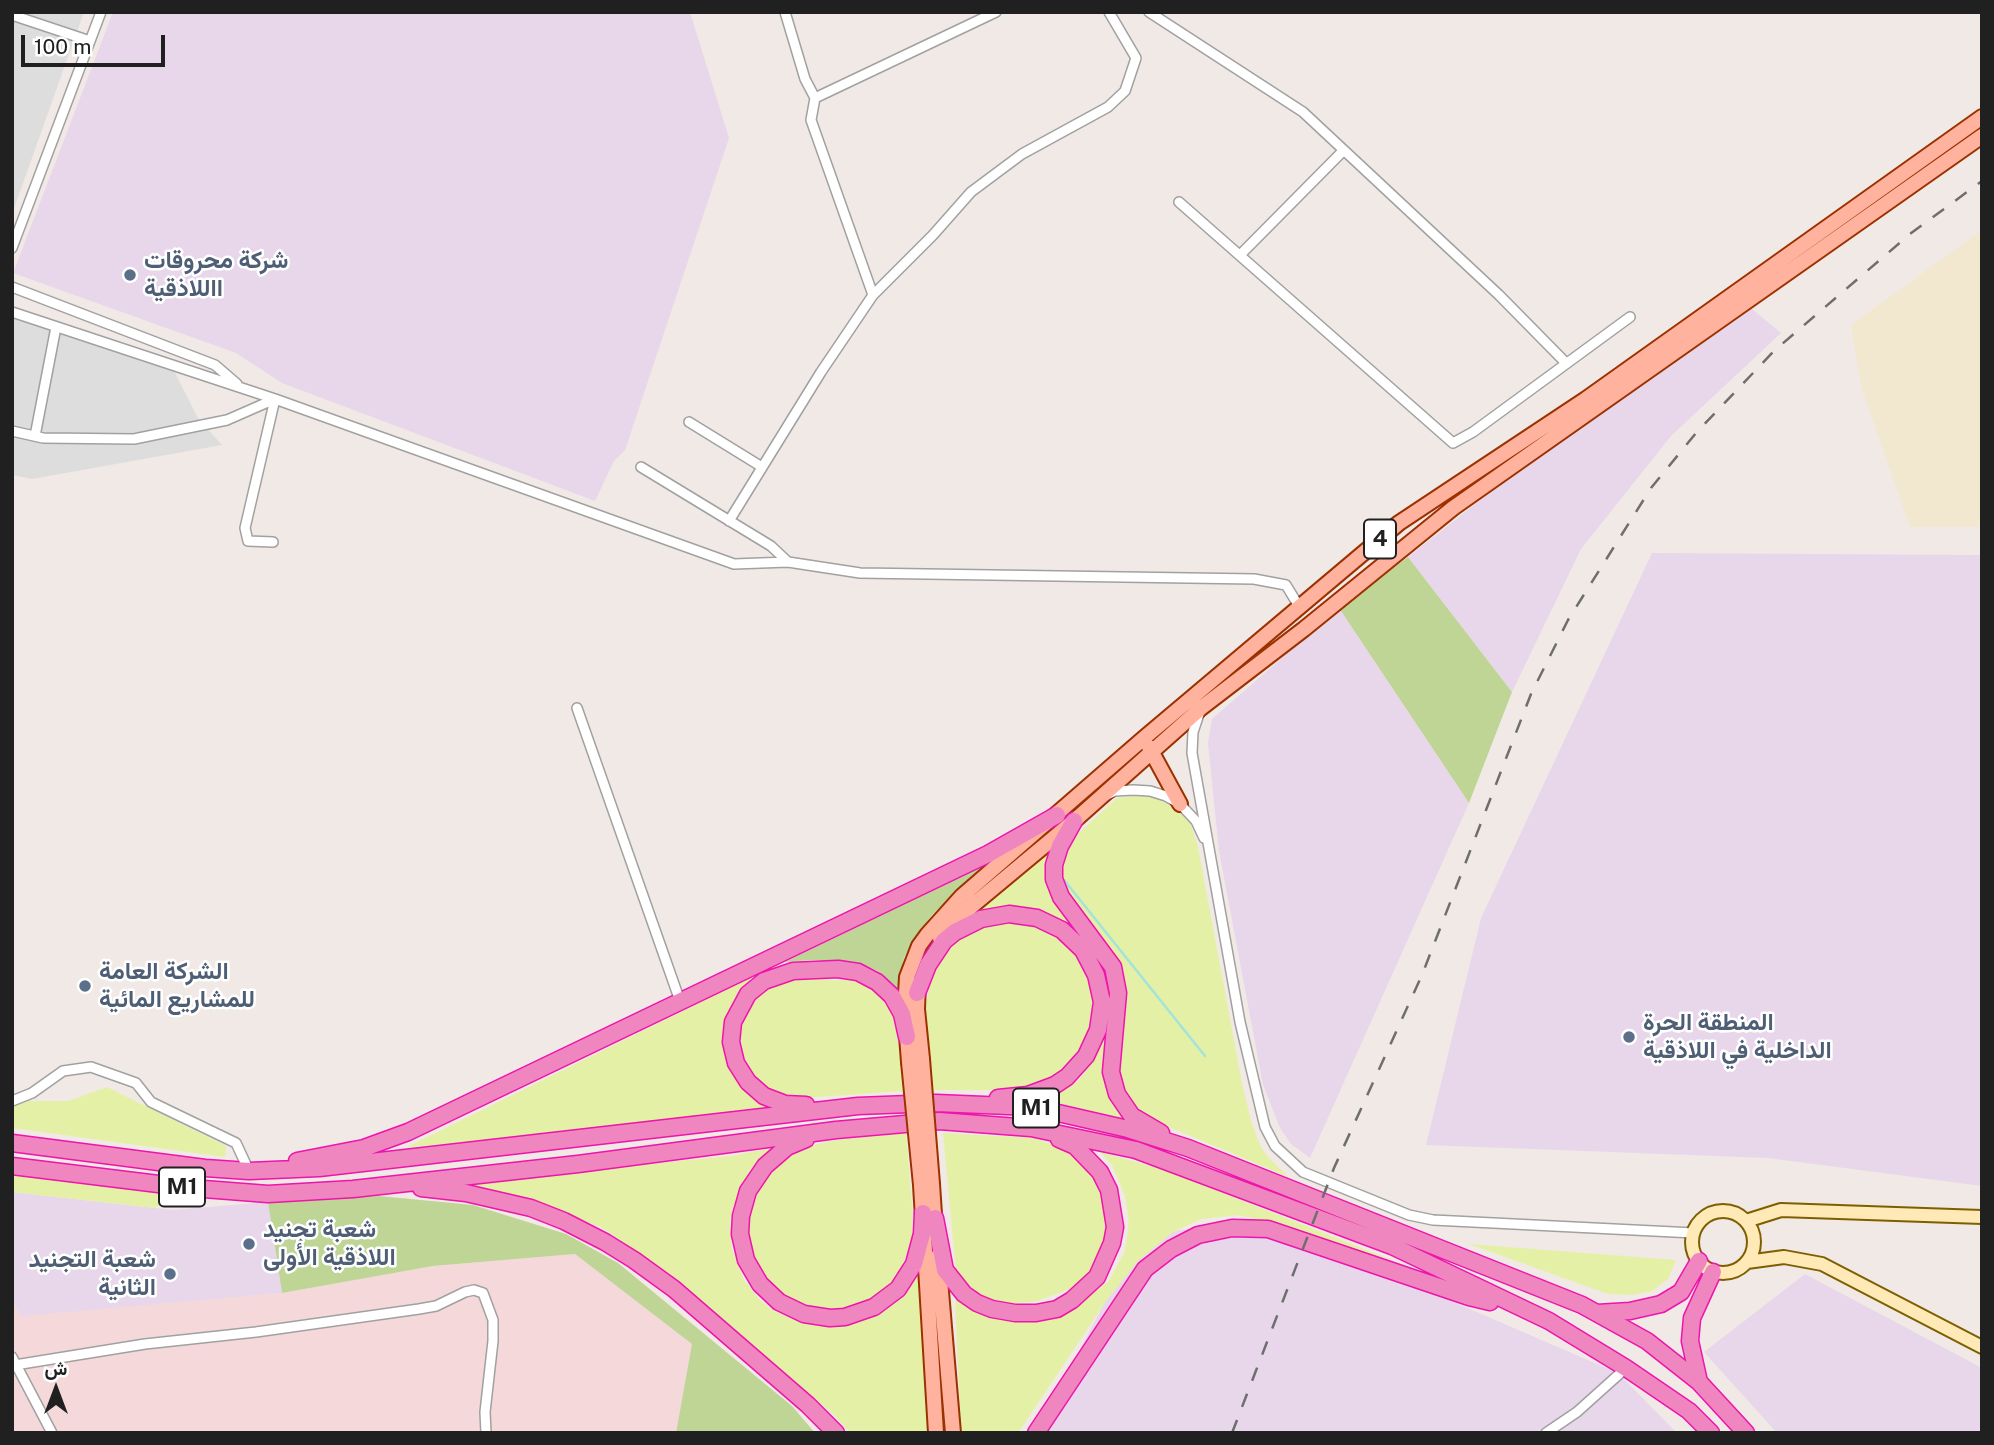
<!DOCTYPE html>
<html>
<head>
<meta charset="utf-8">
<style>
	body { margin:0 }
	#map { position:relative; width:1994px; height:1445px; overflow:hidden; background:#f1e9e5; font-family:"Public Sans",Vazirmatn,sans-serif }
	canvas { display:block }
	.frame { position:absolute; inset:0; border:14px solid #202020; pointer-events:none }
	.north { position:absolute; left:21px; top:1354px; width:70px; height:70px; -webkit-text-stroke:5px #fff; paint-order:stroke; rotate:0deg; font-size:19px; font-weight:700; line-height:28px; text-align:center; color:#202020 }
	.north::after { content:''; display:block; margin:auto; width:24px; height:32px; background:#202020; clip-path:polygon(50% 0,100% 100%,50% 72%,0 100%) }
	.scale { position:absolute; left:21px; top:35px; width:144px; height:32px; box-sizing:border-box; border:4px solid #202020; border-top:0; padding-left:9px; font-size:21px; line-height:24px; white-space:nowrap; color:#202020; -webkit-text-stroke:5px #fff; paint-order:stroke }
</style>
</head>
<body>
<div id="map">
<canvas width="1994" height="1445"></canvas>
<div class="frame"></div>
<div class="north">ش</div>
<div class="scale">100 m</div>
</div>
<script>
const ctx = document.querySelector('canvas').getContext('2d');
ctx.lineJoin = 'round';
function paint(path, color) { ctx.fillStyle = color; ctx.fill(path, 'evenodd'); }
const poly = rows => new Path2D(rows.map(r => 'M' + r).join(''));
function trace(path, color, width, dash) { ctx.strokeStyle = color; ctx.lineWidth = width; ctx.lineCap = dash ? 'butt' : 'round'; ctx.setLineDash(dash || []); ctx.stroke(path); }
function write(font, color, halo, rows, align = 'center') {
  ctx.font = font + ' "Public Sans",Vazirmatn,sans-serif'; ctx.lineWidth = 5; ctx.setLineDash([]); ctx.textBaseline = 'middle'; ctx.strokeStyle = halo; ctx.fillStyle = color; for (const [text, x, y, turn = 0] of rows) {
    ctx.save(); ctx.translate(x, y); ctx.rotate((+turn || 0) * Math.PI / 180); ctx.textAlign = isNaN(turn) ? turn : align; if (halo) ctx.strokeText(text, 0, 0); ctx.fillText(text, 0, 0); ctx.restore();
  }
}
const residential = poly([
	[12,12,84,12,12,214],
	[12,312,174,371,198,418,222,445,32,479,12,475]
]);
const industrial = poly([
	[113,12,690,12,729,138,625,450,614,461,595,501,282,383,236,353,13,273],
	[1752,309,1781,333,1671,436,1581,549,1512,692,1408,557,1506,480],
	[1652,553,1982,555,1982,1186,1768,1158,1426,1145,1481,918],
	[1339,608,1469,803,1310,1158,1291,1144,1280,1128,1263,1085,1219,851,1208,743,1212,719],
	[12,1192,173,1210,268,1202,282,1293,20,1317,12,1300],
	[1246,1221,1442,1297,1618,1373,1677,1433,1037,1433,1113,1286,1159,1233],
	[1805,1274,1982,1368,1982,1433,1777,1433,1704,1352]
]);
const military = poly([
	[575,1254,693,1344,676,1433,12,1433,12,1300,21,1316,282,1293,433,1266]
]);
const farmland = poly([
	[1982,230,1982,527,1910,527,1861,386,1851,325]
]);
const grass = poly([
	[1146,795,1171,805,1190,821,1198,847,1242,1083,1251,1121,1261,1147,1268,1157,1289,1177,1164,1125,1134,1108,1121,1091,1118,1069,1125,1000,1121,964,1068,892,1060,868,1070,841,1117,798],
	[1052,850,1046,870,1049,891,1109,971,1113,995,1110,1094,1118,1112,1129,1120,1046,1100,1078,1081,1094,1058,1106,1034,1109,1000,1072,930,1054,917,1024,909,1001,907,977,911],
	[1008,923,1033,926,1056,937,1075,954,1088,975,1093,1000,1091,1027,1081,1051,1063,1071,1040,1084,1014,1090,931,1090,926,1006,930,980,941,957,960,939,983,927],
	[754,976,738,995,727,1020,733,1071,744,1091,758,1102,775,1109,405,1148],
	[817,979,856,981,872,987,882,997,891,1009,897,1024,903,1091,803,1098,783,1095,773,1091,754,1076,743,1054,740,1029,743,1018,755,997,764,989,787,981],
	[107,1087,226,1146,225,1157,12,1128,12,1106,29,1101,68,1101],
	[906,1133,913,1217,912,1241,899,1273,889,1285,874,1299,855,1307,837,1312,818,1311,782,1298,763,1279,750,1256,746,1236,748,1212,758,1188,767,1175,780,1161,794,1151,808,1146,837,1140],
	[943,1133,1034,1138,1070,1151,1087,1164,1105,1203,1109,1235,1102,1261,1075,1287,1038,1301,1009,1304,979,1295,956,1272],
	[772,1148,750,1170,733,1207,730,1223,732,1249,744,1280,761,1301,774,1311,805,1324,837,1327,870,1318,886,1310,899,1300,919,1271,927,1433,850,1433,834,1415,670,1274,601,1227,489,1188,451,1183,731,1156],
	[1100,1152,1162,1169,1392,1260,1330,1242,1280,1224,1238,1215,1201,1219,1173,1232,1138,1261,1106,1301,1018,1433,961,1433,955,1298,977,1313,1020,1318,1065,1314,1109,1281,1125,1251,1129,1221,1125,1196,1112,1165],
	[12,1174,171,1194,170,1198,155,1208,12,1192],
	[1469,1244,1676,1260,1668,1279,1652,1291,1633,1295,1608,1294]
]);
const forest = poly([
	[1408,557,1512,692,1469,803,1339,608],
	[985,865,932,915,912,942,904,958,897,989,878,971,864,965,846,961,813,960,785,962],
	[379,1196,473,1205,566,1234,618,1263,792,1406,815,1433,676,1433,692,1344,575,1254,433,1266,282,1293,268,1202]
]);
const stream = poly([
	[1064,880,1205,1056]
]);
const street = poly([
	[785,12,805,79,815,98],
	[1149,12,1303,112,1499,295,1566,363],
	[12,15,90,41],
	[1179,202,1453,443,1473,432,1630,317],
	[12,248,101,12],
	[1240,255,1343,151],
	[12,287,215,365,237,384],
	[873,295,811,120,815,98,996,12],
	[12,312,275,399,245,528,248,541,273,542],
	[689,422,762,467],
	[12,431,43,438,134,439,227,420,275,399,734,564,788,562,860,573,1254,579,1286,585,1300,608],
	[35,436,56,327],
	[641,467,771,546,788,562],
	[729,521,821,372,873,295,933,235,971,192,1022,154,1108,107,1125,91,1136,58,1109,12],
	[577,708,680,1001],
	[1200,711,1193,732,1192,753,1240,1022,1265,1127,1275,1146,1303,1172,1409,1215,1433,1220,1694,1233],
	[1107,795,1115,791,1133,790,1150,791,1166,796,1180,804,1196,821,1204,838],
	[12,1101,32,1093,63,1071,91,1067,136,1083,151,1102,236,1143,249,1171],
	[12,1357,52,1433],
	[15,1365,145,1344,256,1332,419,1309,436,1306,465,1292,474,1290,483,1293,493,1320,493,1341,485,1412,486,1433],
	[1546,1433,1577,1412,1626,1368]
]);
const secondary = poly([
	'1692 1242a31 31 0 1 1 62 0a31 31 0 1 1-62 0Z',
	[1746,1221,1781,1210,1982,1217],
	[1747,1262,1784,1257,1822,1264,1982,1347]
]);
const primary = poly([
	[1149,747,1180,804],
	[940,938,973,905,1074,821,1201,708,1304,629,1453,508,1982,136],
	[918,984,917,1009,922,1059],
	[909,1062,905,1010,907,977,919,946,927,935,962,896,1144,738,1399,523,1586,399,1982,117],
	[932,1184,935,1229],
	[921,1185,936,1433],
	[938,1256,953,1433]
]);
const highway = poly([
	[1074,821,1060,846,1054,865,1054,879,1061,897,1113,967,1118,993,1111,1072,1117,1094,1132,1116,1161,1133],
	[917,993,928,965,944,941,955,932,981,919,1009,914,1037,918,1062,930,1083,950,1096,975,1102,1002,1098,1030,1086,1056,1067,1077,1055,1085,1028,1095,998,1098],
	[806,1105,785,1104,764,1096,748,1082,736,1063,731,1042,733,1022,748,994,764,981,793,971,838,969,858,972,877,982,892,996,902,1014,907,1037],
	[806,1139,787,1147,765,1166,748,1191,741,1216,740,1234,746,1260,760,1284,779,1302,804,1314,830,1318,845,1317,874,1307,898,1289,914,1264,922,1234,923,1213],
	[12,1143,205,1168,249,1171,319,1168,858,1106,936,1103,1032,1107,1128,1129,1188,1148,1582,1305,1647,1341,1699,1382,1746,1433],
	[297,1161,364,1148,408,1132,988,854,1057,815],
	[12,1166,191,1188,268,1194,353,1189,578,1164,836,1130,939,1121,1031,1128,1136,1150,1392,1246,1549,1321,1626,1368,1689,1411,1711,1433],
	[421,1188,466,1193,531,1208,564,1221,605,1242,634,1260,674,1289,808,1405,836,1433],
	[935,1218,945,1270,964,1294,977,1303,992,1309,1015,1313,1036,1313,1057,1309,1072,1300,1097,1277,1112,1243,1115,1227,1109,1190,1100,1172,1075,1146,1059,1139],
	[1597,1313,1630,1311,1661,1304,1681,1292,1699,1261],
	[1699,1382,1690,1341,1692,1318,1713,1272],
	[1036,1433,1145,1269,1171,1249,1198,1235,1232,1228,1268,1229,1469,1297,1490,1302]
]);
const rail = poly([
	[1232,1433,1334,1168,1422,975,1531,694,1568,620,1651,488,1696,433,1774,351,1910,234,1982,181]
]);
const primaryBridge = poly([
	[922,1059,932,1184],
	[909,1062,921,1185]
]);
const markers = [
	[130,275,7,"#5c6f8a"],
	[85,986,7,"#5c6f8a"],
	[1629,1037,7,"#5c6f8a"],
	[249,1244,7,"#5c6f8a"],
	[170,1274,7,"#5c6f8a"]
];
const shields = [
	[1380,539,32],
	[1036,1108,46],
	[182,1187,46]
];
const shieldNames = [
	["4",1380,539],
	["M1",1036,1108],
	["M1",182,1187]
];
const serviceNames = [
	["شركة محروقات",144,261],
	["االلاذقية",144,289],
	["الشركة العامة",99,972],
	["للمشاريع المائية",99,1000],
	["المنطقة الحرة",1643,1023],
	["الداخلية في اللاذقية",1643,1051],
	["شعبة تجنيد",263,1230],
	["اللاذقية الأولى",263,1258],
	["شعبة التجنيد",156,1260,"right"],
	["الثانية",156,1288,"right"]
];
paint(residential, '#dedddd');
paint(industrial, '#e8d7eb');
paint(military, '#f4d8da');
paint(farmland, '#f2e8cf');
paint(grass, '#e5f0a7');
paint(forest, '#bfd596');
trace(stream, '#a2e3db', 2.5);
trace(street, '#a1a1a1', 12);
trace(secondary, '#7e5f00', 16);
trace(primary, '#9c3100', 18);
trace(highway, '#ed15ac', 19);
trace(street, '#fff', 9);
trace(secondary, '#ffe9b6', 12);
trace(primary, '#ffb29d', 14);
trace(highway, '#f086c0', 16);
trace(rail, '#6e6e6e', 2.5, [14, 14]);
trace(primaryBridge, '#9c3100', 18, []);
trace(primaryBridge, '#ffb29d', 14);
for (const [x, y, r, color] of markers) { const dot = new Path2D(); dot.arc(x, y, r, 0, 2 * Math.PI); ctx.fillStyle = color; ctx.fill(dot); trace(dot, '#fff', 2.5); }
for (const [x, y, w] of shields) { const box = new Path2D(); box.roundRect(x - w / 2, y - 19.5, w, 39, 5); ctx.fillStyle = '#fff'; ctx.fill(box); trace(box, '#202020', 2); }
write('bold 23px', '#202020', null, shieldNames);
write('bold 24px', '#4e5e75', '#fff', serviceNames, 'left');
</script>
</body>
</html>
